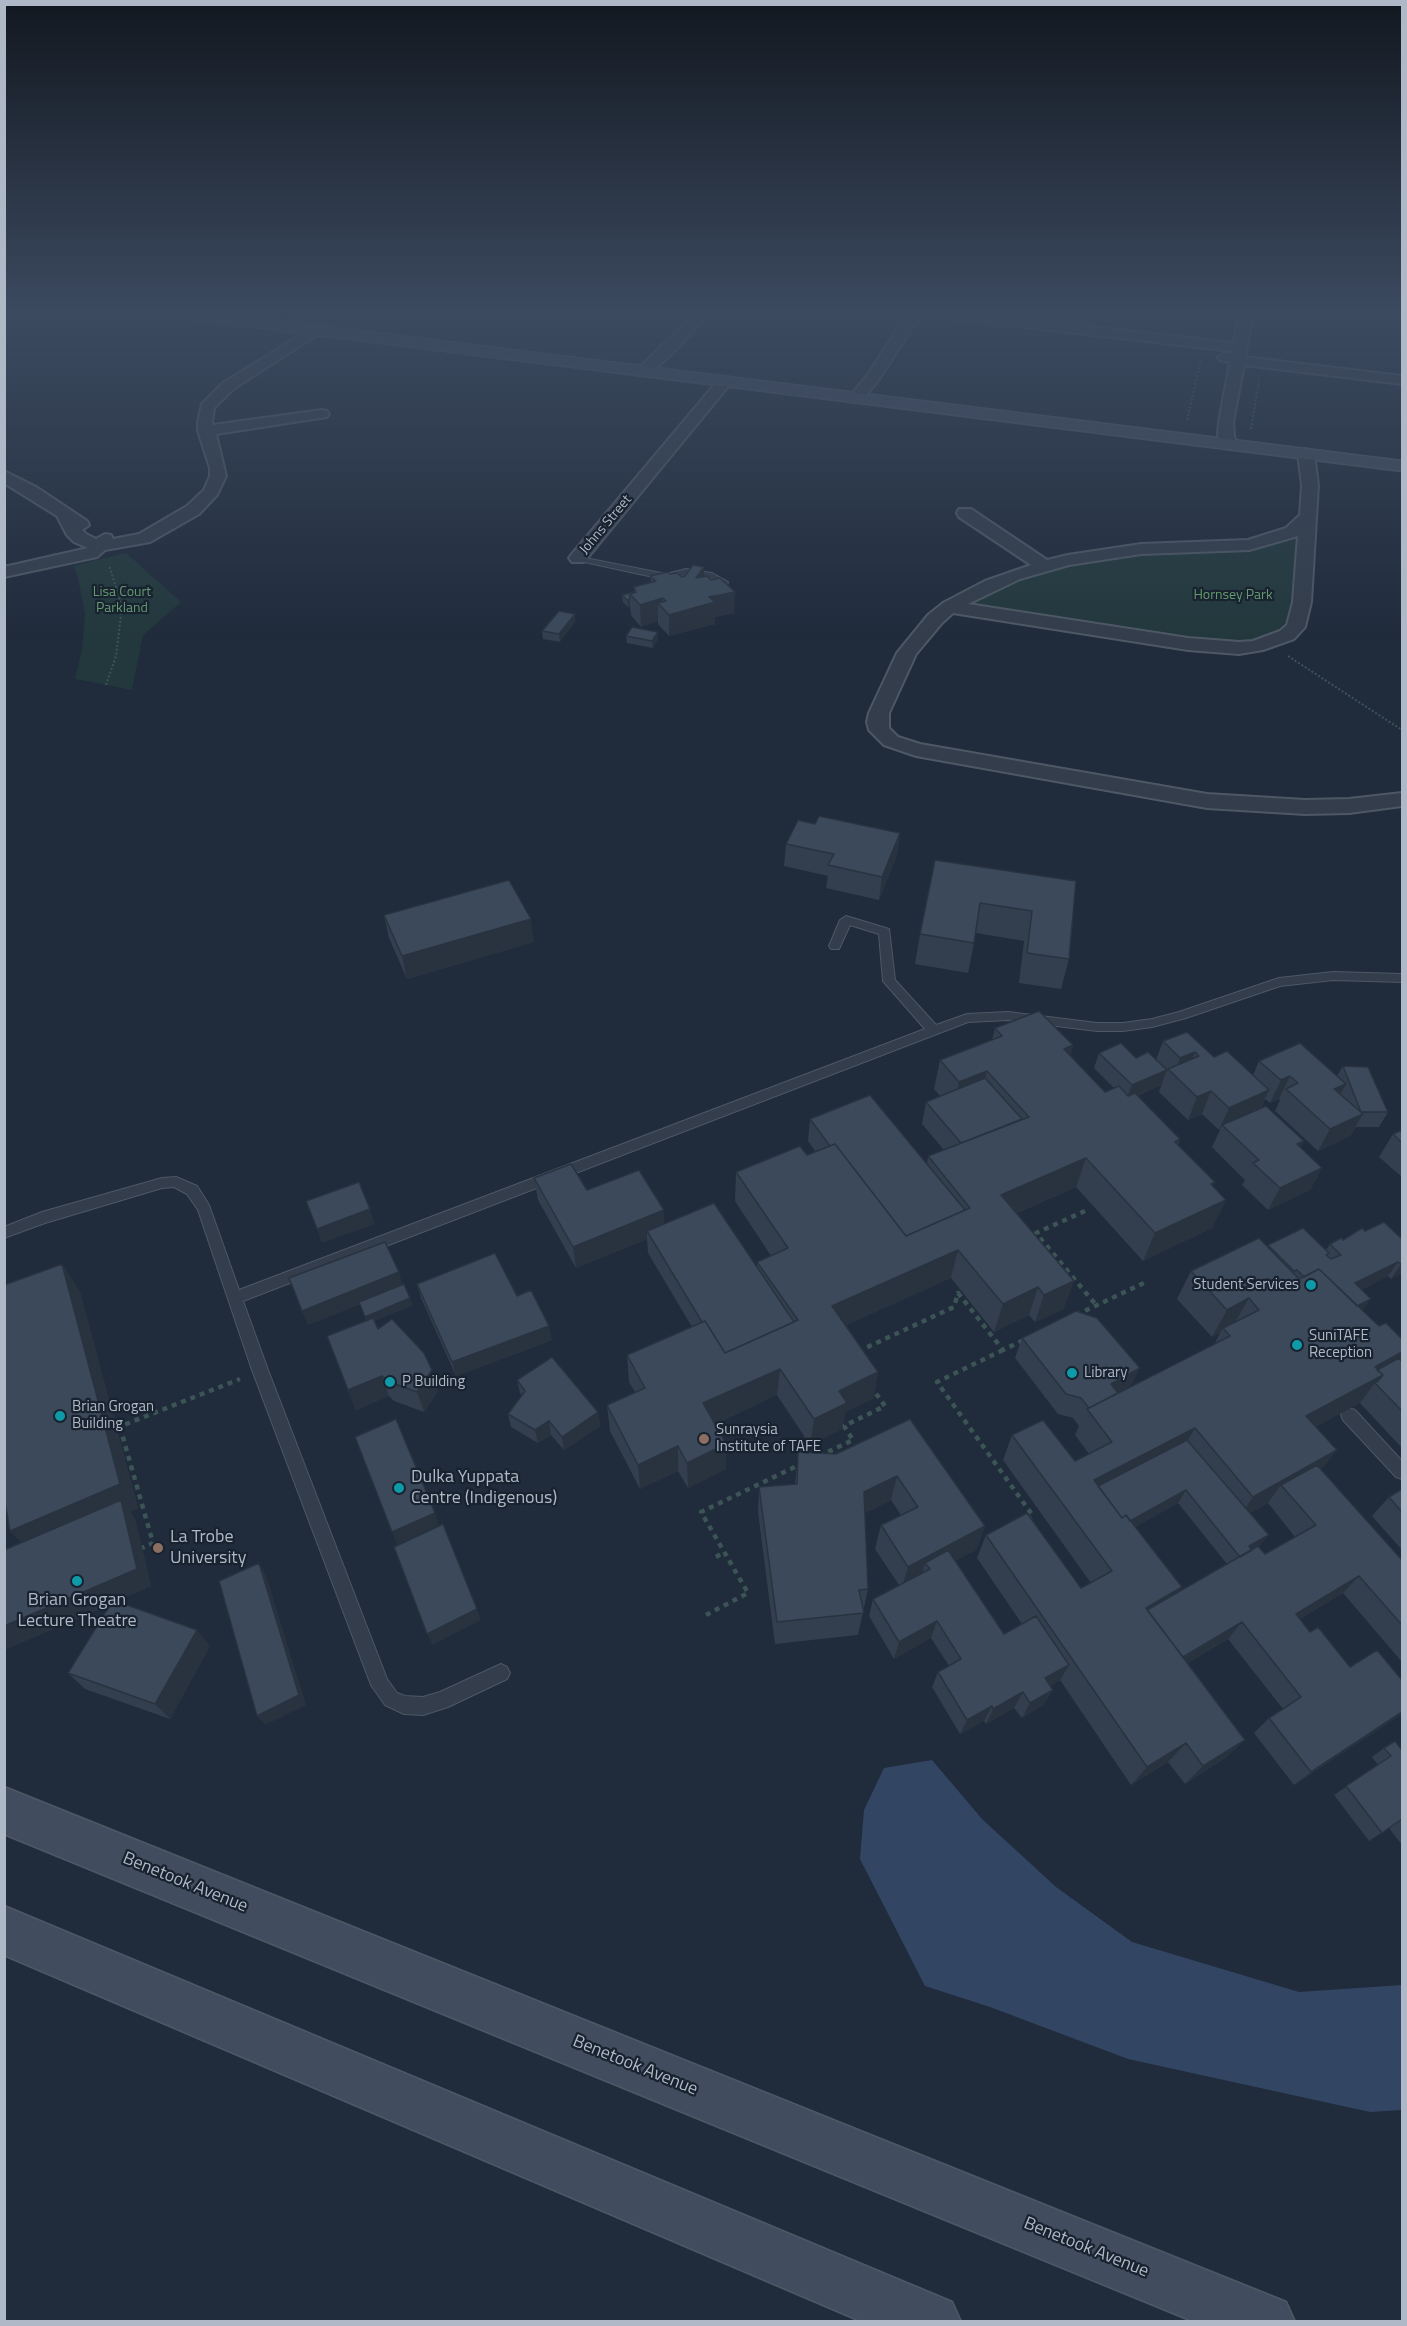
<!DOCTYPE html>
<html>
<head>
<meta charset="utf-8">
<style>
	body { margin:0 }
	#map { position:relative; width:1407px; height:2326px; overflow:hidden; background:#202b3b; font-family:"Titillium Web",sans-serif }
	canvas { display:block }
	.frame { position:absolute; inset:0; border:6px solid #aeb8c7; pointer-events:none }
</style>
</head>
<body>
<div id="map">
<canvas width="1407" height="2326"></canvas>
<div class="frame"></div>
</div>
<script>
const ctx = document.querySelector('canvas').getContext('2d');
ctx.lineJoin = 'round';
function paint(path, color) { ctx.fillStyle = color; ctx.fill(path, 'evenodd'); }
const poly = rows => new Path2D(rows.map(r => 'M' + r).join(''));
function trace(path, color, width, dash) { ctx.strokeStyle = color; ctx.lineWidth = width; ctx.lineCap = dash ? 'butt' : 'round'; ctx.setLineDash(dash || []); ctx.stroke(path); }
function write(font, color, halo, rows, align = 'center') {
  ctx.font = font + ' "Titillium Web",sans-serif'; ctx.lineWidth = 4.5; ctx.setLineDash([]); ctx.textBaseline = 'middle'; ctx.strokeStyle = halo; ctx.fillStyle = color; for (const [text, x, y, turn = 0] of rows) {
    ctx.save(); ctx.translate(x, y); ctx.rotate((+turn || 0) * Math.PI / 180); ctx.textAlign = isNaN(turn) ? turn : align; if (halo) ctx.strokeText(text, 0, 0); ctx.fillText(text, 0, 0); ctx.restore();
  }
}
const green = poly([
	[1289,539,1297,541,1291,614,1287,623,1279,631,1252,641,1221,643,977,607,973,602,1021,578,1062,566,1121,555,1254,548],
	[126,553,181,602,143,635,132,690,75,679,82,649,85,614,78,577,73,566]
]);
const water = poly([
	[932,1760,982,1819,1056,1887,1132,1942,1299,1992,1402,1985,1402,2110,1370,2112,1128,2059,990,2007,925,1986,860,1859,864,1810,884,1768]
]);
const pathFar1 = poly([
	[1209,327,1211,314],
	[1187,420,1201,360],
	[1251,429,1259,380],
	[1288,656,1402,730],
	[106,685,116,656,122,607,109,565]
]);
const path = poly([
	[1085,1211,1036,1233,1096,1305],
	[1076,1315,1148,1281],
	[858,1349,861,1350,954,1307,958,1293,1003,1350,1026,1339],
	[1003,1350,937,1382,1033,1516,1027,1520],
	[120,1427,153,1543,142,1548],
	[116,1428,240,1379],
	[819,1456,853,1440,844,1426,885,1406,872,1388],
	[716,1557,724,1552],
	[706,1615,748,1593,701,1512,799,1465]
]);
const lane = poly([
	[575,556,666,574,686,569,712,573,728,582,725,591,718,594,714,591,719,583,710,578,686,575,667,580,575,560,575,556],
	[846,916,889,929,895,980,936,1025,967,1014,1008,1012,1097,1023,1123,1023,1152,1019,1179,1012,1279,978,1333,972,1402,974,1402,982,1333,980,1280,986,1186,1018,1152,1027,1123,1031,1097,1031,1008,1020,968,1022,243,1301,268,1370,387,1679,397,1693,405,1696,423,1697,440,1692,501,1664,507,1667,510,1673,507,1679,448,1707,423,1715,404,1714,385,1705,371,1685,252,1370,198,1210,187,1194,174,1187,162,1188,45,1223,4,1238,4,1227,42,1212,162,1178,176,1177,197,1186,209,1205,239,1290,925,1029,883,981,879,934,850,925,839,949,831,949,829,946,840,920,846,916],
	[1349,1408,1355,1410,1402,1461,1402,1479,1396,1477,1343,1420,1341,1415,1343,1410,1349,1408]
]);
const street = poly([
	[252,314,267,314,254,325,244,325,242,322,252,314],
	[695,314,709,314,674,352,649,374,639,374,637,371,639,368,695,314],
	[907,314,921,314,880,378,861,401,851,401,849,398,869,373,907,314],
	[938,314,979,314,1234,343,1239,314,1253,314,1245,357,1402,376,1402,384,1244,365,1233,422,1234,436,1237,444,1229,449,1221,444,1218,436,1219,422,1230,362,1220,360,1218,357,1225,353,1232,354,1232,351,945,318,938,314],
	[315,326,320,327,322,330,320,333,233,389,214,408,212,422,213,425,322,410,327,411,329,414,327,417,216,434,226,476,217,495,199,514,150,542,105,550,97,557,4,577,4,567,88,548,74,542,67,535,57,516,4,483,4,471,36,487,87,521,89,525,82,530,86,534,96,539,105,534,111,535,113,539,139,534,187,506,204,490,210,476,210,468,198,431,198,422,202,404,223,383,315,326],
	[725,377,732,381,730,384,584,562,572,562,569,558,572,554,720,378,725,377],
	[1306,449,1314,454,1318,485,1311,602,1305,627,1294,639,1263,650,1239,654,1188,650,953,613,942,623,916,654,889,713,889,728,898,737,920,744,1207,794,1305,800,1349,799,1402,793,1402,806,1349,813,1305,814,1207,808,916,756,884,745,869,730,867,722,869,713,897,653,928,615,943,603,985,581,1031,565,959,517,957,513,959,509,971,509,1047,560,1068,555,1141,544,1248,540,1286,528,1300,515,1302,485,1298,454,1306,449],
	[1298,536,1293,602,1287,625,1280,631,1253,641,1239,642,1188,638,968,604,1020,579,1069,565,1141,554,1249,550,1298,536]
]);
const secondary = poly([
	[181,314,225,314,1402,461,1402,471,189,319,181,314],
	[4,1787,1286,2302,1295,2322,1195,2322,4,1834,4,1787],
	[4,1906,952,2302,961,2322,863,2322,4,1955,4,1906]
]);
const wall = poly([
	[704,567,704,576,734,613,715,617,715,624,669,636,658,624,658,621,641,627,631,615,630,606,628,607,623,602,622,595,634,592,634,587,651,582,650,576,670,574,682,577],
	[575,614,575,621,560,642,543,639,542,631],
	[626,636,658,639,653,648,627,643],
	[815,824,900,833,897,855,879,900,826,888,828,876,784,866,786,844],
	[935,860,1076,881,1069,959,1061,989,1019,983,1024,941,976,933,968,973,915,964,920,934],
	[384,915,534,942,407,979,389,938],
	[995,1028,1073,1045,1070,1056,1105,1092,1114,1088,1094,1068,1099,1053,1156,1060,1163,1041,1214,1057,1253,1075,1259,1061,1337,1076,1343,1066,1388,1112,1379,1127,1356,1127,1350,1136,1318,1151,1275,1111,1280,1100,1279,1099,1270,1103,1265,1099,1261,1108,1304,1141,1300,1148,1322,1168,1310,1190,1268,1210,1242,1185,1245,1180,1212,1147,1220,1130,1219,1130,1202,1114,1188,1120,1159,1092,1165,1074,1161,1085,1137,1096,1180,1139,1178,1145,1213,1187,1226,1200,1212,1228,1143,1261,1076,1187,1017,1213,1064,1309,1035,1322,1029,1315,994,1332,951,1278,846,1325,878,1372,873,1399,845,1412,842,1429,810,1445,777,1395,715,1424,726,1444,726,1469,688,1488,678,1471,640,1489,610,1431,607,1405,635,1392,629,1382,627,1355,692,1327,648,1253,647,1239,576,1268,538,1200,534,1178,587,1190,665,1224,757,1267,757,1262,771,1256,735,1201,736,1172,807,1155,816,1152,808,1141,810,1119,927,1164,928,1156,944,1150,922,1124,926,1102,940,1096,934,1089,940,1060,992,1040],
	[1402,1130,1402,1177,1379,1157,1393,1134],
	[1365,1231,1402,1239,1402,1273,1391,1279,1388,1276,1361,1290,1362,1311,1402,1362,1402,1448,1360,1403,1315,1427,1321,1470,1402,1560,1402,1662,1343,1593,1300,1619,1310,1632,1350,1667,1402,1680,1402,1714,1294,1785,1254,1733,1269,1718,1283,1709,1228,1639,1188,1663,1245,1740,1225,1758,1185,1784,1168,1762,1131,1785,1060,1680,1050,1686,1053,1690,1043,1705,1022,1718,1014,1708,986,1724,984,1721,960,1734,932,1687,938,1672,949,1666,931,1638,894,1659,869,1616,873,1599,899,1585,875,1549,881,1525,901,1515,891,1500,865,1513,868,1589,858,1635,775,1644,758,1512,759,1487,795,1484,798,1452,836,1454,910,1419,985,1526,976,1550,955,1561,1004,1634,1022,1624,977,1558,986,1535,1081,1588,1091,1583,1003,1460,1012,1435,1075,1461,1089,1454,1075,1435,1079,1426,1073,1418,1058,1414,1015,1358,1022,1338,1131,1387,1214,1345,1220,1333,1212,1337,1177,1299,1191,1271,1267,1247,1268,1245,1326,1250,1330,1244,1343,1240],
	[1178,1503,1227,1564,1178,1592,1182,1587,1135,1527],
	[1268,1503,1295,1537,1265,1554,1259,1547,1250,1513],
	[62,1264,80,1292,138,1508,130,1512,135,1519,151,1586,116,1601,210,1646,170,1719,85,1689,68,1673,111,1604,4,1650,4,1550,21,1542,10,1531],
	[402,1284,413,1305,374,1321,378,1329,438,1391,424,1412,394,1401,389,1396,356,1410,348,1390,366,1320,360,1304,308,1325],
	[417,1284,517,1296,552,1340,456,1376,421,1298],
	[517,1380,598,1412,600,1426,564,1450,551,1435,538,1443,511,1427,508,1414,522,1396,520,1393],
	[1402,1489,1402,1550,1372,1516,1389,1497],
	[1384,1748,1402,1750,1402,1845,1389,1828,1369,1841,1334,1795,1378,1765,1372,1757]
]);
const shadedWall = poly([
	[704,567,704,588,696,578],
	[735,592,734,613,715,617,715,624,669,636,669,615,709,597],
	[663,598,663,609,658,603,658,621,641,627,640,605],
	[630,599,630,606,628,607,627,600],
	[575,614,575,621,560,642,559,634],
	[658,632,658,639,653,648,652,641],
	[900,833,897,855,879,900,882,877],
	[531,919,534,942,407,979,402,956],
	[1073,1045,1064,1075,1064,1049],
	[1195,1052,1186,1074,1174,1075,1180,1058],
	[1167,1070,1161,1085,1126,1100,1132,1085],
	[987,1071,980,1100,953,1111,959,1082],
	[1290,1076,1279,1099,1270,1103,1281,1080],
	[1346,1084,1334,1106,1334,1089],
	[1269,1090,1258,1112,1222,1125,1220,1130,1219,1130,1229,1108],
	[1211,1091,1202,1114,1188,1120,1197,1097],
	[1363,1114,1350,1136,1318,1151,1330,1129],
	[1304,1141,1292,1163,1297,1144],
	[1086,1158,1076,1187,993,1223,1001,1195],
	[1322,1168,1310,1190,1268,1210,1280,1188],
	[1215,1182,1202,1211,1226,1200,1212,1228,1143,1261,1155,1233,1211,1184],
	[370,1209,375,1224,322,1243,317,1229],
	[664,1210,665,1232,647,1231,647,1239,576,1268,573,1247],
	[958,1250,951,1278,828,1333,832,1306],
	[1398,1262,1388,1276,1346,1298,1355,1283],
	[62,1264,80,1292,138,1508,130,1512,135,1519,151,1586,4,1650,4,1626,33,1554,10,1531],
	[1401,1264,1402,1264,1402,1273,1391,1279],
	[399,1272,403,1287,308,1325,302,1311],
	[1074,1281,1064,1309,1035,1322,1044,1295],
	[1038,1287,1029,1315,994,1332,1003,1304],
	[410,1298,413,1305,367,1324,365,1317],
	[1249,1298,1233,1326,1223,1328,1220,1333,1212,1337,1227,1310],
	[1371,1299,1361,1313,1341,1314],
	[549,1326,552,1340,456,1376,452,1362],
	[1402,1352,1402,1359,1390,1375,1375,1383,1360,1403,1288,1442,1306,1416,1375,1367],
	[1140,1368,1130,1388,1101,1404,1111,1384],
	[780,1369,777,1395,703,1429,703,1403],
	[432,1370,438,1391,424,1412,417,1392],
	[878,1372,873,1399,845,1412,842,1429,810,1445,814,1419,839,1391],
	[382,1376,389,1396,356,1410,348,1390],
	[598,1412,600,1426,564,1450,562,1437],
	[549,1421,551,1435,538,1443,535,1430],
	[1195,1428,1180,1453,1093,1499,1094,1480],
	[726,1444,726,1469,688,1488,687,1463],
	[678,1446,678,1471,640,1489,638,1465],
	[1337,1450,1317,1476,1281,1485,1268,1503,1236,1521,1253,1497],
	[897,1476,891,1500,859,1516,864,1492],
	[1186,1490,1178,1503,1109,1541,1116,1529],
	[435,1513,439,1525,397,1545,392,1532],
	[985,1526,976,1550,928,1575,930,1569,925,1563,920,1580,901,1590,908,1567],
	[1269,1535,1259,1547,1239,1558,1249,1546],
	[259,1563,266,1575,306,1705,265,1725,257,1716],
	[1359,1576,1343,1593,1281,1631,1296,1614],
	[1182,1587,1166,1610,1148,1620,1146,1608],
	[477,1609,481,1620,432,1645,427,1634],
	[937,1621,931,1638,894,1659,899,1642],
	[1242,1622,1228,1639,1166,1676,1178,1661],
	[197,1630,210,1646,170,1719,155,1704],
	[1069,1665,1060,1680,1036,1694,1045,1678],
	[1053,1690,1043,1705,1022,1718,1030,1703],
	[1023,1692,1014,1708,986,1724,993,1709],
	[992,1706,984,1721,960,1734,967,1720],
	[1402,1712,1402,1714,1294,1785,1311,1772],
	[1245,1740,1225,1758,1185,1784,1203,1766],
	[1186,1743,1168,1762,1131,1785,1147,1767]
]);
const building = poly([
	[693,565,704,567,696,578,707,576,711,580,720,578,735,592,709,597,715,602,669,615,658,603,666,601,663,598,640,605,630,594,636,592,634,587,656,581,650,576,667,572,670,574,677,573,682,577,685,576,693,565],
	[634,592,634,593,630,594,630,599,627,600,622,595,634,592],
	[559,611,575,614,559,634,542,631,559,611],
	[632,627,658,632,652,641,626,636,632,627],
	[819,816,900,833,882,877,828,865,834,854,786,844,798,820,815,824,819,816],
	[935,860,1076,881,1069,959,1027,953,1032,911,980,903,974,943,920,934,935,860],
	[509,880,531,919,402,956,384,915,509,880],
	[1039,1011,1073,1045,1064,1049,1105,1092,1119,1086,1128,1096,1135,1093,1180,1139,1175,1142,1215,1182,1211,1184,1226,1200,1155,1233,1086,1158,1001,1195,1074,1281,1044,1295,1038,1287,1003,1304,958,1250,832,1306,878,1372,839,1391,847,1403,814,1419,780,1369,703,1403,726,1444,687,1463,678,1446,638,1465,607,1405,645,1388,627,1355,705,1321,725,1353,798,1320,757,1262,788,1248,736,1172,800,1146,807,1155,835,1144,906,1236,970,1208,928,1156,1029,1117,987,1071,959,1082,940,1060,1002,1036,995,1028,1039,1011],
	[1187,1032,1214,1057,1227,1051,1269,1090,1229,1108,1211,1091,1197,1097,1168,1069,1199,1056,1195,1052,1180,1058,1163,1041,1187,1032],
	[1121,1043,1136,1058,1148,1052,1167,1070,1132,1085,1099,1053,1121,1043],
	[1300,1043,1346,1084,1334,1089,1363,1114,1330,1129,1286,1089,1298,1083,1290,1076,1281,1080,1259,1061,1300,1043],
	[1343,1066,1368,1067,1388,1112,1361,1112,1343,1066],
	[985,1078,1022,1119,961,1143,926,1102,985,1078],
	[870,1095,965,1210,906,1236,835,1144,830,1146,810,1119,870,1095],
	[1266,1106,1304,1141,1297,1144,1322,1168,1280,1188,1253,1163,1259,1160,1222,1125,1266,1106],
	[1402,1130,1402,1143,1393,1134,1402,1130],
	[571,1164,587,1190,639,1170,664,1210,573,1247,534,1178,571,1164],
	[359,1182,370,1209,317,1229,306,1201,359,1182],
	[714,1203,794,1322,725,1353,705,1321,702,1322,647,1231,714,1203],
	[1384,1222,1402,1239,1402,1264,1401,1264,1398,1262,1355,1283,1371,1299,1357,1306,1319,1269,1304,1277,1297,1270,1294,1271,1268,1245,1303,1228,1329,1253,1326,1255,1331,1259,1341,1255,1330,1244,1341,1238,1343,1240,1362,1228,1365,1231,1384,1222],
	[1259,1238,1299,1279,1319,1269,1379,1326,1386,1323,1402,1339,1402,1352,1375,1367,1383,1375,1306,1416,1337,1450,1253,1497,1195,1428,1094,1480,1122,1518,1126,1515,1182,1587,1146,1608,1245,1740,1203,1766,1186,1743,1147,1767,986,1535,1027,1513,1081,1588,1112,1571,1012,1435,1043,1420,1075,1461,1112,1442,1087,1409,1230,1336,1223,1328,1259,1310,1249,1298,1227,1310,1191,1271,1259,1238],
	[385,1242,399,1272,302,1311,289,1278,385,1242],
	[495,1253,517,1296,531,1290,549,1326,452,1362,417,1284,495,1253],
	[62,1264,120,1484,10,1531,4,1497,4,1285,62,1264],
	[404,1284,410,1298,365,1317,359,1302,404,1284],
	[1076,1311,1097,1318,1140,1368,1111,1384,1118,1393,1089,1408,1081,1398,1066,1394,1022,1338,1076,1311],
	[373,1318,378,1329,392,1319,424,1353,432,1370,417,1392,387,1381,382,1376,348,1390,327,1336,373,1318],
	[552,1357,598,1412,562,1437,549,1421,535,1430,508,1414,525,1391,517,1380,552,1357],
	[1399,1358,1402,1362,1402,1411,1375,1383,1378,1381,1383,1375,1377,1370,1399,1358],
	[396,1419,435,1513,392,1532,355,1437,396,1419],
	[910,1419,985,1526,908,1567,881,1525,918,1507,897,1476,864,1492,868,1589,859,1590,864,1613,777,1622,759,1487,797,1484,798,1452,836,1454,910,1419],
	[1187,1440,1269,1535,1249,1546,1252,1550,1240,1557,1186,1490,1130,1521,1126,1515,1122,1518,1098,1486,1187,1440],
	[1317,1465,1402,1560,1402,1625,1359,1576,1296,1614,1310,1632,1318,1627,1350,1667,1377,1650,1402,1680,1402,1712,1311,1772,1269,1718,1301,1697,1242,1622,1183,1657,1147,1610,1258,1546,1265,1554,1316,1525,1281,1485,1317,1465],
	[1402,1489,1402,1512,1389,1497,1402,1489],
	[121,1500,137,1569,4,1626,4,1550,121,1500],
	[443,1524,477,1609,427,1634,394,1547,443,1524],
	[948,1550,1004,1634,1036,1616,1069,1665,1045,1678,1053,1690,1030,1703,1023,1692,993,1709,992,1706,967,1720,938,1672,961,1659,937,1621,899,1642,873,1599,930,1569,925,1563,948,1550],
	[259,1563,299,1695,257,1716,219,1581,259,1563],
	[113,1600,197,1630,155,1704,68,1673,113,1600],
	[1395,1741,1402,1750,1402,1819,1382,1833,1346,1786,1391,1756,1384,1748,1395,1741]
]);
const markers = [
	[1311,1285,6,"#0f9aa8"],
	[1297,1345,6,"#0f9aa8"],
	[1072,1373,6,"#0f9aa8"],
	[390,1382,6,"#0f9aa8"],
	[60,1416,6,"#0f9aa8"],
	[704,1439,6,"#8d6e63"],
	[399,1488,6,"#0f9aa8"],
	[158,1548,6,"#8d6e63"],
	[77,1581,6,"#0f9aa8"]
];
const farStreetnames = [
	["Johns Street",606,525,-50]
];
const farParknames = [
	["Lisa Court",122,593],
	["Parkland",122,609],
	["Hornsey Park",1233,596]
];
const poiNames = [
	["Student Services",1299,1285,"right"],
	["SuniTAFE",1309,1336],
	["Reception",1309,1353],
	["Library",1084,1373],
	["P Building",402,1382],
	["Brian Grogan",72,1407],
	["Building",72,1424],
	["Sunraysia",716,1430],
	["Institute of TAFE",716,1447]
];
const nearPoinames = [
	["Dulka Yuppata",411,1478],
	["Centre (Indigenous)",411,1499],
	["La Trobe",170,1538],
	["University",170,1559],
	["Brian Grogan",77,1601,"center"],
	["Lecture Theatre",77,1622,"center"]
];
const nearStreetnames = [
	["Benetook Avenue",185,1883,22],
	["Benetook Avenue",635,2066,22],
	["Benetook Avenue",1086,2248,22]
];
paint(green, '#22383c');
paint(water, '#324664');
trace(lane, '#4e5865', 2);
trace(street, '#4e5865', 4);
trace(secondary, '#4e5865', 3);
trace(pathFar1, '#3c5456', 2, [2, 2]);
trace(path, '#3c5456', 4.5, [5, 5]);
paint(lane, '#333d4b');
paint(street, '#333d4b');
paint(secondary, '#414c5e');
paint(wall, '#333f4e');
paint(shadedWall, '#293340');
paint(building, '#3b495b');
trace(building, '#293340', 1.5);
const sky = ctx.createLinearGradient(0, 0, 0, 640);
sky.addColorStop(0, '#121820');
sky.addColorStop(0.49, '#3c4a60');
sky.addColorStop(1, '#3c4a6000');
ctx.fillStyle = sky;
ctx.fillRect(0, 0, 1407, 640);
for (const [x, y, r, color] of markers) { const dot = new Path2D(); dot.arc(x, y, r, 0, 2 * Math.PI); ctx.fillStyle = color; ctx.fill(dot); trace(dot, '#19222f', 2); }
write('14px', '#aeb8c7', '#19222f', farStreetnames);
write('14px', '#649a70', '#19222f', farParknames);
write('15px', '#aeb8c7', '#19222f', poiNames, 'left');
write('18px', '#aeb8c7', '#19222f', nearPoinames, 'left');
write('18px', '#aeb8c7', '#19222f', nearStreetnames);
</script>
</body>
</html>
